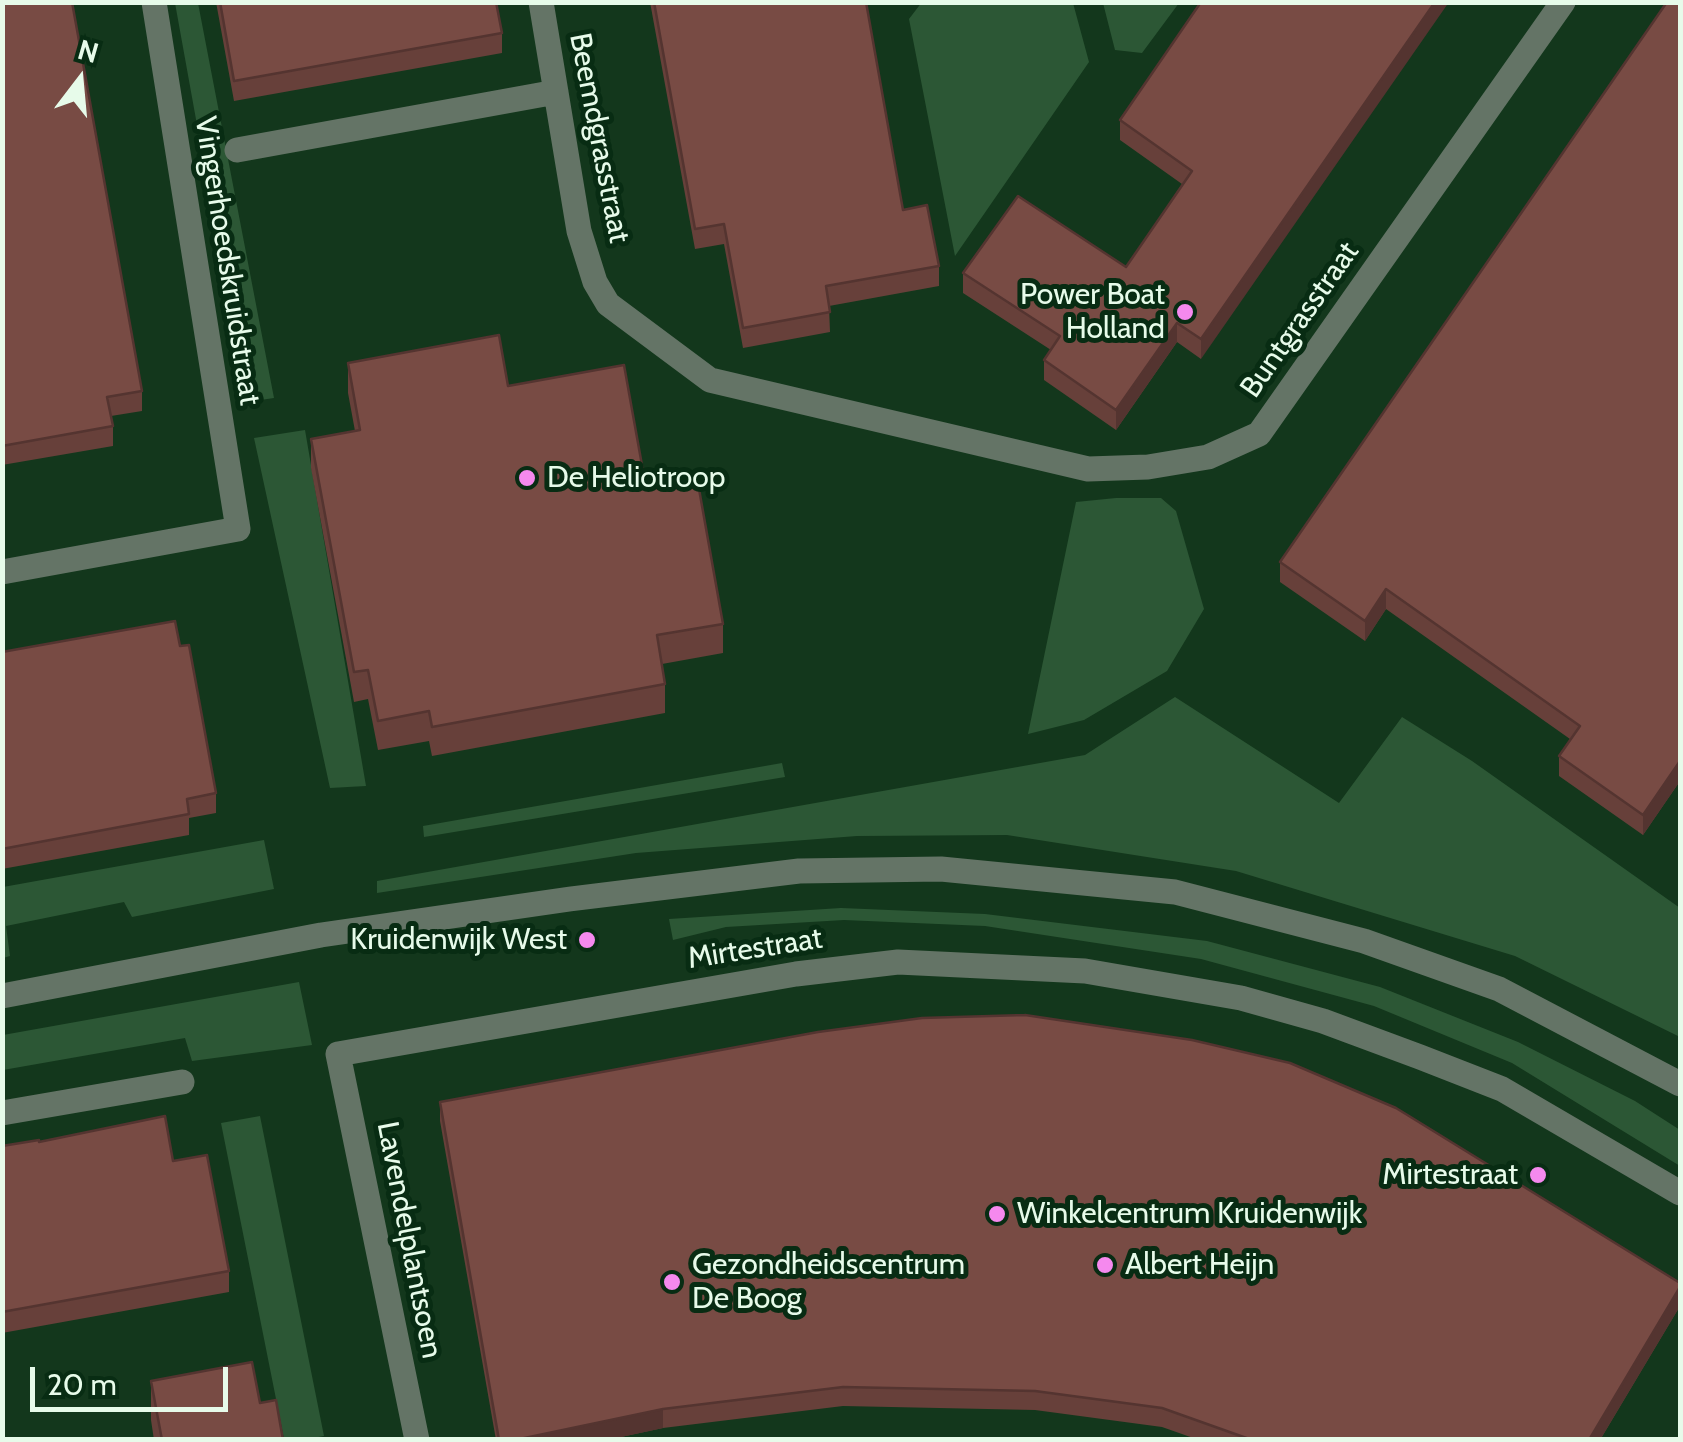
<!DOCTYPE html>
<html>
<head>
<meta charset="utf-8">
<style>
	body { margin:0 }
	#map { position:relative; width:1683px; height:1442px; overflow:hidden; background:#13371c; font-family:Cabin,sans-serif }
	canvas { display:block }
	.frame { position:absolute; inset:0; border:5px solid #e7fbea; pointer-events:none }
	.north { position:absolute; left:30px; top:30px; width:100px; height:100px; -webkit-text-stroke:8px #082c13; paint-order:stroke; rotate:16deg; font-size:28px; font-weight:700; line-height:40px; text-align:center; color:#e7fbea }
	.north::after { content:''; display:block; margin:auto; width:35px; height:45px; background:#e7fbea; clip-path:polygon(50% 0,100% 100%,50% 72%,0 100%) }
	.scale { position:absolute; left:30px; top:1367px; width:198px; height:45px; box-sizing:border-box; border:5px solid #e7fbea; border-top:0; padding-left:12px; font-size:30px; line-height:35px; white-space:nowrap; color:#e7fbea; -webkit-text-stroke:8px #082c13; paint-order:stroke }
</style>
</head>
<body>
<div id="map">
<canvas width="1683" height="1442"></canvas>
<div class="frame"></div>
<div class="north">N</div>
<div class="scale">20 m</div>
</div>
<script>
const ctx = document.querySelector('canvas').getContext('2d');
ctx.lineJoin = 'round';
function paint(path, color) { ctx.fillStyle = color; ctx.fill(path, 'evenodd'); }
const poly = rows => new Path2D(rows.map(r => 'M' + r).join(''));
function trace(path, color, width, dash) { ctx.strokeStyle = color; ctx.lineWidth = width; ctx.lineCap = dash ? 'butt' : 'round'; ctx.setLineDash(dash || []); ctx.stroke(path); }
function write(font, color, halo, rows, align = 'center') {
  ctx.font = font + ' Cabin,sans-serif'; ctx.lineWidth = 10; ctx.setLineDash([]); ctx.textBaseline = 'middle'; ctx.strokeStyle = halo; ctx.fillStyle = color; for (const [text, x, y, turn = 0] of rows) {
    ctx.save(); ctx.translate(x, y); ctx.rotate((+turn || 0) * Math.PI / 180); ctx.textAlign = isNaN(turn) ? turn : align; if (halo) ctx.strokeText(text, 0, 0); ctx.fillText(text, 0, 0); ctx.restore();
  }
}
const green = poly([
	[922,2,1073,3,1089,62,955,256,909,19],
	[175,3,198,3,274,398,247,402],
	[1103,3,1103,2,1179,3,1142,53,1115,50],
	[305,430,366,786,330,788,254,438],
	[1116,498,1161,498,1176,511,1204,609,1167,671,1084,720,1028,734,1076,502],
	[1175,697,1339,803,1402,717,1472,761,1680,908,1680,1037,1515,956,1236,871,1007,835,857,836,636,853,377,893,377,881,1085,755],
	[782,763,785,777,424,837,423,826],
	[264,840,274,889,132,917,124,902,6,926,10,956,3,958,3,887],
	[841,908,985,914,1207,941,1380,987,1518,1042,1635,1101,1680,1130,1680,1166,1512,1063,1374,1006,1201,959,985,926,844,920,726,927,673,940,669,919],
	[299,982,312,1045,192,1061,185,1038,3,1070,3,1035],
	[260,1116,324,1436,308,1439,284,1439,221,1123]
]);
const minor = poly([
	[541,2,579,231,595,282,608,304,710,380,1088,469,1148,467,1208,457,1259,434,1563,2],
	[237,150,556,92],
	[2,572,238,529,154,2],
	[2,996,321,935,570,899,799,871,941,869,1175,892,1364,941,1499,989,1680,1084],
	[2,1113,182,1082],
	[417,1440,338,1054,796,974,898,962,1085,971,1241,998,1323,1021,1420,1057,1502,1089,1680,1193]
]);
const wall = poly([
	[2,2,142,391,142,411,111,416,113,426,113,446,2,465],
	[216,2,496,2,502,33,502,53,234,101],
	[650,2,866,2,903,210,939,266,939,286,829,306,830,332,743,348,724,244,695,249],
	[1201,2,1201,359,1177,342,1116,430,1044,380,1044,360,1051,350,963,293,963,273,1126,267,1182,184,1120,140,1120,120],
	[1680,2,1680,781,1643,835,1559,776,1559,756,1570,739,1386,609,1365,641,1280,582,1280,562],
	[348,363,508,386,645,482,723,624,723,653,662,664,665,684,665,713,432,756,429,741,378,750,368,699,354,702,311,468,311,439,355,431,348,393],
	[2,652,216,793,216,813,189,818,189,835,2,869],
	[440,1102,1680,1283,1680,1306,1600,1440,1199,1440,1162,1427,1035,1410,843,1406,663,1428,607,1440,496,1440,440,1121],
	[39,1142,173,1161,229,1271,229,1292,2,1333,2,1146],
	[151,1381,260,1403,283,1440,154,1440,151,1420]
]);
const shadedWall = poly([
	[1435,2,1449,2,1201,359,1201,339],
	[1177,323,1177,342,1116,430,1116,410],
	[1386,589,1386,609,1365,641,1365,621],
	[1680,761,1680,781,1643,835,1643,815],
	[1680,1287,1680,1306,1600,1440,1589,1440],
	[663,1409,663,1428,607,1440,515,1440]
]);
const building = poly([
	[2,2,72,2,142,391,107,397,113,426,2,446,2,2],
	[220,2,496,2,502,33,234,81,220,2],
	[654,2,866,2,903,210,927,205,939,266,826,286,830,312,743,328,724,224,695,229,654,2],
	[1201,2,1435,2,1201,339,1177,323,1116,410,1044,360,1060,336,963,273,1018,196,1126,267,1192,171,1120,120,1201,2],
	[1667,2,1680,2,1680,761,1643,815,1559,756,1580,726,1386,589,1365,621,1280,562,1667,2],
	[499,335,508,386,624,365,645,482,696,472,723,624,657,635,665,684,432,727,429,711,378,721,368,670,354,672,311,439,360,430,348,363,499,335],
	[175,621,180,646,189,645,216,793,187,799,189,814,2,849,2,652,175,621],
	[1025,1015,1192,1040,1290,1063,1396,1108,1680,1283,1680,1287,1589,1440,1252,1440,1162,1408,1035,1391,843,1387,663,1409,515,1440,499,1440,440,1102,818,1032,922,1018,1025,1015],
	[165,1116,173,1161,207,1155,229,1271,2,1312,2,1146,39,1140,39,1142,165,1116],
	[252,1362,260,1403,276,1400,283,1440,162,1440,151,1381,252,1362]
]);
const markers = [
	[1185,312,10,"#f589ee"],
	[527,478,10,"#f589ee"],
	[587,940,10,"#f589ee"],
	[1538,1175,10,"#f589ee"],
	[997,1214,10,"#f589ee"],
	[1105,1265,10,"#f589ee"],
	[672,1282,10,"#f589ee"]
];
const streetNames = [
	["Beemdgrasstraat",599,138,79],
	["Vingerhoedskruidstraat",227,261,81],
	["Buntgrasstraat",1300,320,-55],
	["Mirtestraat",755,949,-9],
	["Lavendelplantsoen",409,1240,79]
];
const poiNames = [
	["Power Boat",1165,295,"right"],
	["Holland",1165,329,"right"],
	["De Heliotroop",547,478],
	["Kruidenwijk West",567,940,"right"],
	["Mirtestraat",1518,1175,"right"],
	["Winkelcentrum Kruidenwijk",1017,1214],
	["Gezondheidscentrum",692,1265],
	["De Boog",692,1299],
	["Albert Heijn",1125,1265]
];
paint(green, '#2c5735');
trace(minor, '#647466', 25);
paint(wall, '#67403a');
paint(shadedWall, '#543430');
paint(building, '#784b44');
trace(building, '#543430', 2.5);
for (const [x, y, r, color] of markers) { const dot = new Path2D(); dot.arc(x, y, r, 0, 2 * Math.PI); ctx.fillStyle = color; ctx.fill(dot); trace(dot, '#082c13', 4); }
write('30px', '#e7fbea', '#082c13', streetNames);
write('30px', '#e7fbea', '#082c13', poiNames, 'left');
</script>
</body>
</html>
